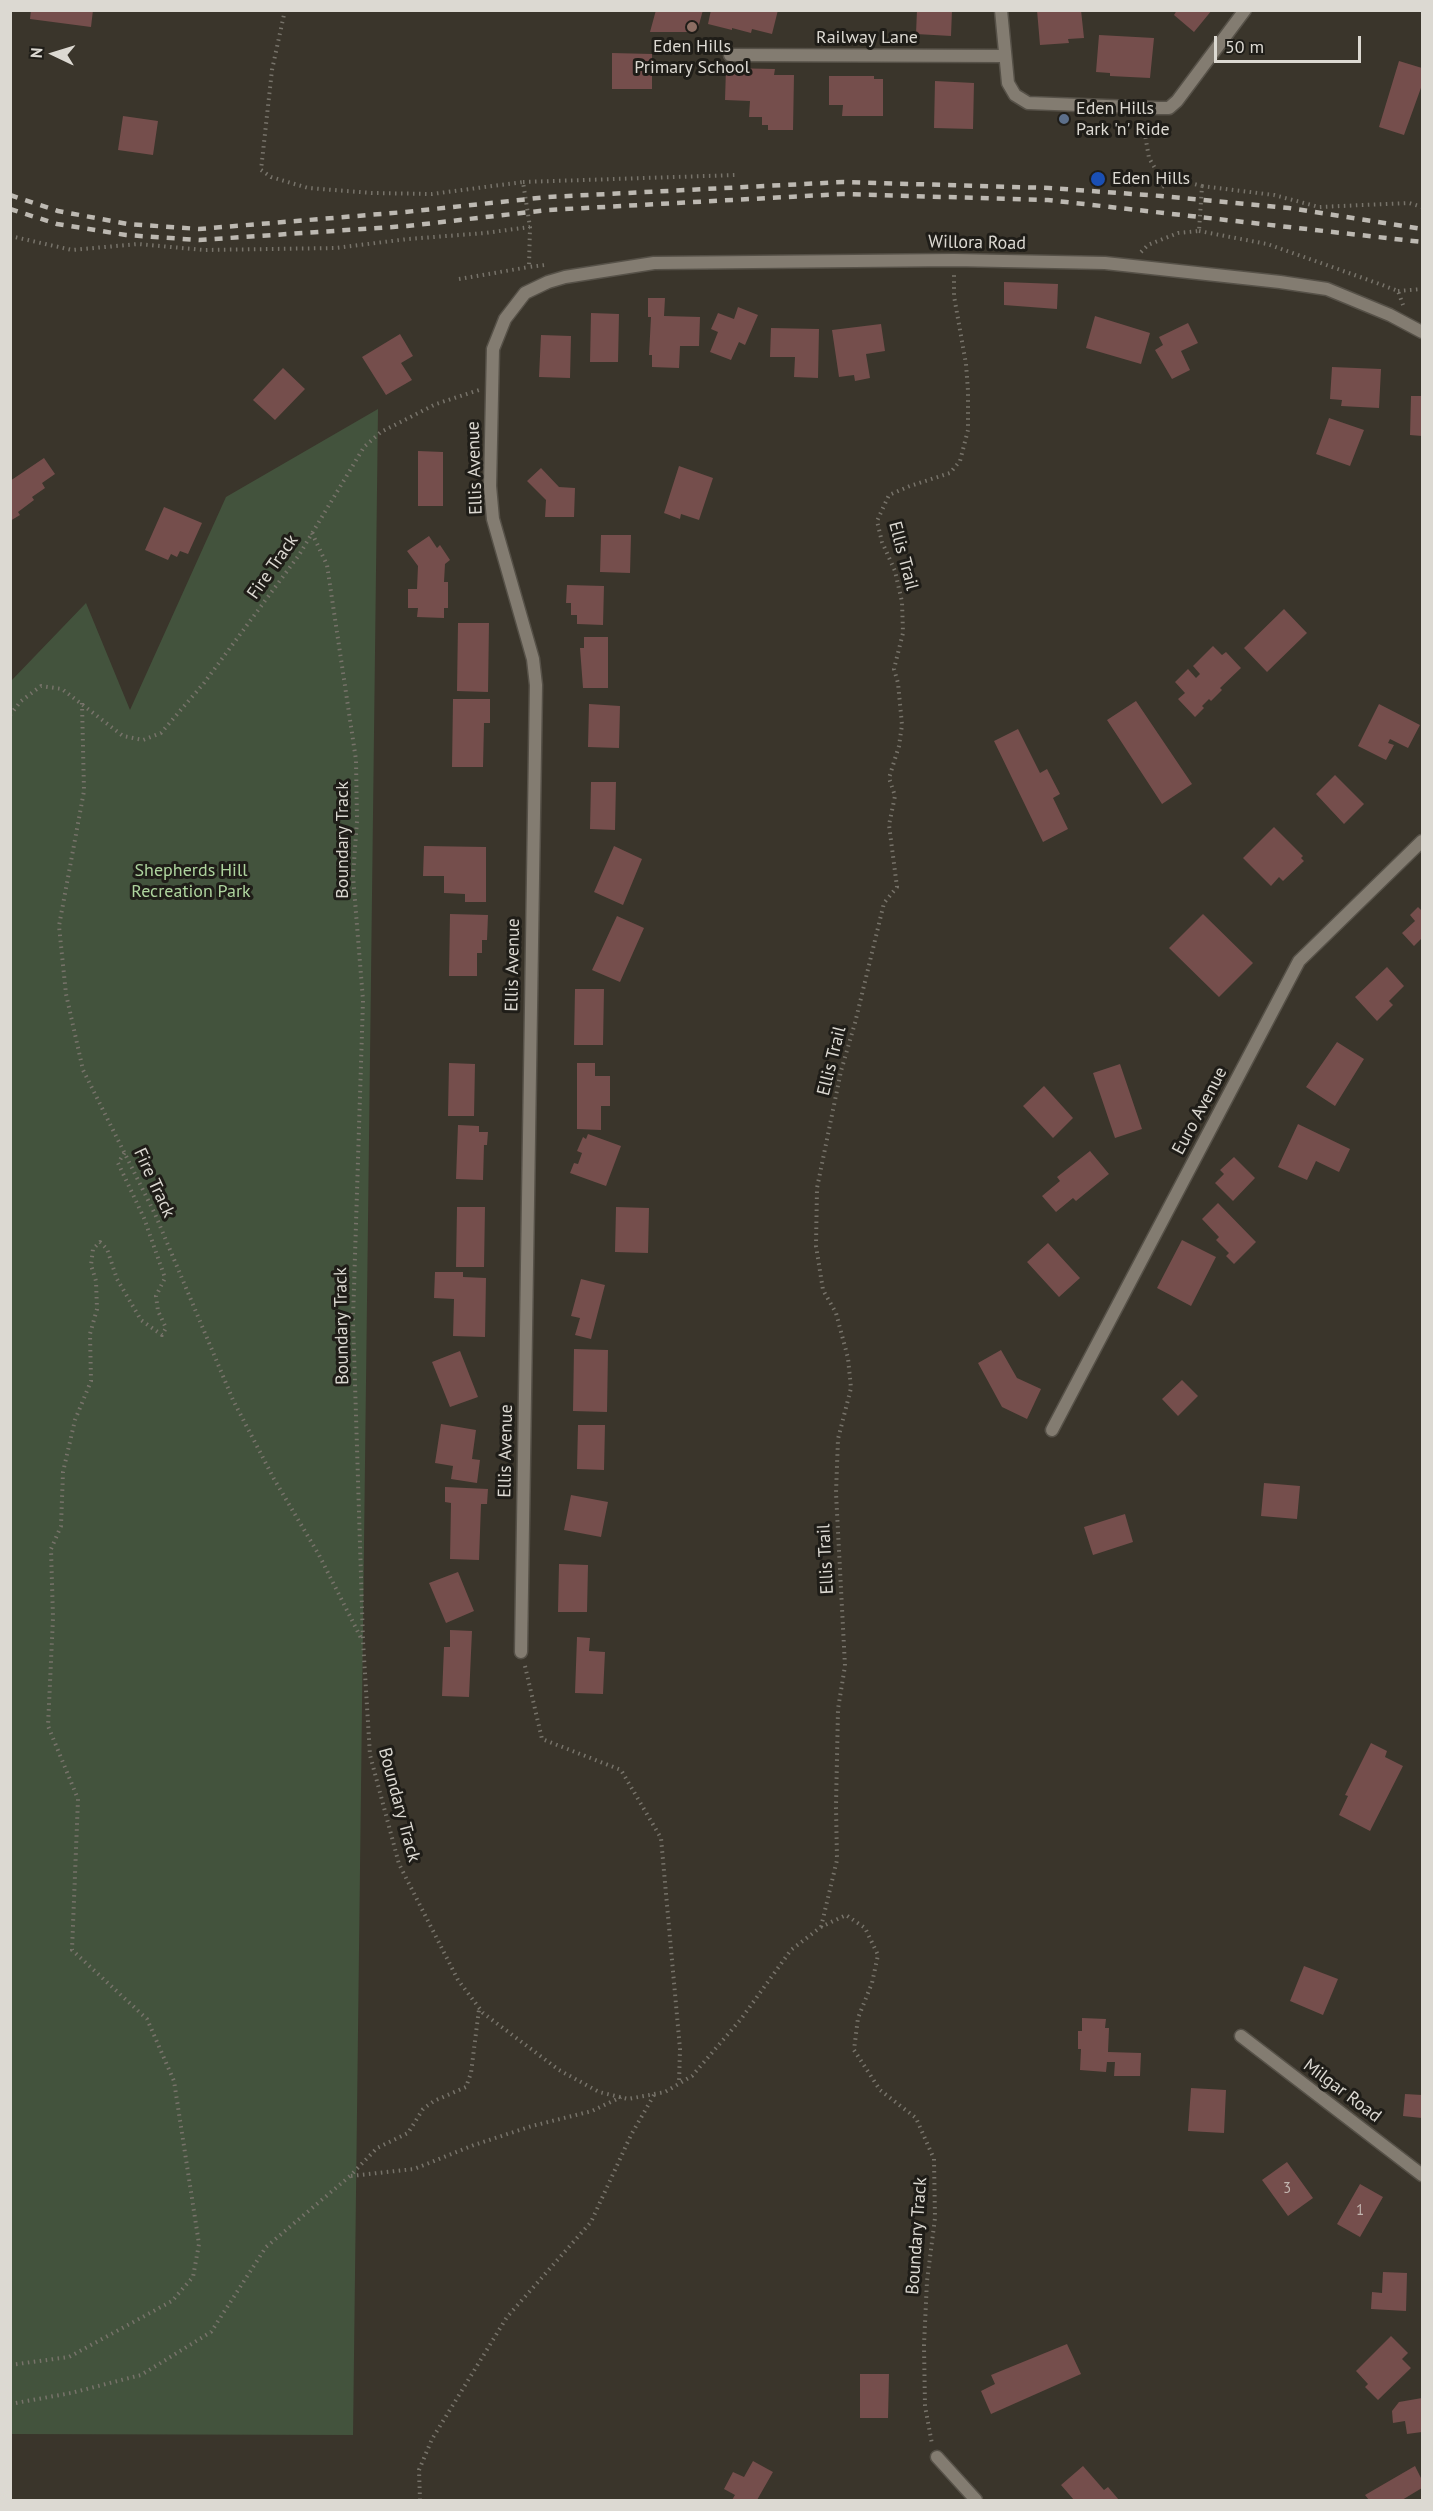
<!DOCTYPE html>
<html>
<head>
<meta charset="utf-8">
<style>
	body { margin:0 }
	#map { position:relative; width:1433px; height:2511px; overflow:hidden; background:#3a352b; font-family:"PT Sans",sans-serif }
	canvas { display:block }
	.frame { position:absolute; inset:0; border:12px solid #dcd9d2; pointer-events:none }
	.north { position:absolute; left:24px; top:24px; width:60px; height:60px; -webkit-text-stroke:4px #1f1d18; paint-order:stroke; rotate:274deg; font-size:16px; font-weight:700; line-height:24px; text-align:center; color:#dcd9d2 }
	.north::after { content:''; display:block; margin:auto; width:21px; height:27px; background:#dcd9d2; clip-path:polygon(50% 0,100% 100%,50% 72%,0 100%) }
	.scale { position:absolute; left:1214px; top:36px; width:147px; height:27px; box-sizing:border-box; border:3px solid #dcd9d2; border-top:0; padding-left:8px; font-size:18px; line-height:21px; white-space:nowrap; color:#dcd9d2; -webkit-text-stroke:4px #1f1d18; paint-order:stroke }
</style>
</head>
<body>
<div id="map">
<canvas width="1433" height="2511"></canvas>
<div class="frame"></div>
<div class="north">N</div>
<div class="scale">50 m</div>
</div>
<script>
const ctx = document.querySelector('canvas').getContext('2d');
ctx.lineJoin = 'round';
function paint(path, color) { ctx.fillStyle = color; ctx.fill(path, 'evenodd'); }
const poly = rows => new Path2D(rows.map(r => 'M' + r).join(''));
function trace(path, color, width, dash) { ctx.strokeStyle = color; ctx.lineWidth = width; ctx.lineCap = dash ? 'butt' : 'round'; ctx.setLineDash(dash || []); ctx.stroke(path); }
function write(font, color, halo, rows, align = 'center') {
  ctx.font = font + ' "PT Sans",sans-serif'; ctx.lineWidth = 6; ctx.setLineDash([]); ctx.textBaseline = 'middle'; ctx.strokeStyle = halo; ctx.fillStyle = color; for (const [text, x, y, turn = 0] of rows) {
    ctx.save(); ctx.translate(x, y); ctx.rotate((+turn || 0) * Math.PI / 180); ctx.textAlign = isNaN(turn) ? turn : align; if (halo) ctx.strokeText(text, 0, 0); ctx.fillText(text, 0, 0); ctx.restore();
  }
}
const green = poly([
	[378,409,353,2435,11,2434,11,681,86,603,130,710,226,497]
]);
const building = poly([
	[31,10,93,10,91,27,30,19],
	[656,10,703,10,697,32,650,32],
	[711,10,778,10,772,34,752,29,751,33,732,28,732,30,708,24],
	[917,10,952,10,951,36,916,34],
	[1037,10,1081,10,1084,38,1068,39,1069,43,1040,45],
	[1177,10,1212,10,1194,32,1174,15],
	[1099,35,1154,38,1150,78,1110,76,1110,73,1096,72],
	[612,53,652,54,652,89,612,89],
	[1399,61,1422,68,1422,85,1404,135,1379,127],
	[726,68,775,69,774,75,794,75,793,130,768,130,768,125,762,125,762,117,749,117,750,101,725,100],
	[829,76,874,76,874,79,883,79,883,116,842,116,843,105,829,105],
	[935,81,974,83,973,129,934,128],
	[123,116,158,121,153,155,118,150],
	[1004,282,1058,284,1057,309,1004,305],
	[648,298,665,298,664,316,700,317,699,346,680,346,679,368,652,367,652,355,649,355,651,317,648,317],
	[738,307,758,315,745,345,739,342,731,360,710,352,718,332,711,329,718,313,734,319],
	[591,313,619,314,618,362,590,362],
	[1095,316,1150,333,1141,364,1086,348],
	[1188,323,1198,343,1181,351,1190,370,1172,379,1155,350,1163,345,1159,337],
	[881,324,885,351,866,354,870,378,855,381,854,375,839,377,832,330],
	[771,328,819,329,818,378,794,377,795,357,770,357],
	[400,334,413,356,401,363,412,380,386,395,362,357],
	[541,335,571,336,570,378,539,377],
	[1332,367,1381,369,1379,408,1341,406,1342,400,1330,399],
	[283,368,305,389,275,420,253,400],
	[1411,396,1422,396,1422,436,1410,435],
	[1329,418,1364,430,1350,466,1316,454],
	[418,451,443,452,443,506,418,506],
	[44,458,55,474,42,483,45,488,32,497,34,500,18,512,20,515,10,521,10,481],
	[679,466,713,478,699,520,681,514,680,519,664,513],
	[541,468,559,487,575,488,574,517,545,517,546,500,527,481],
	[164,507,202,523,188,554,180,551,177,557,171,554,168,560,145,550],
	[601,535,631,535,630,573,600,572],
	[429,536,437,548,440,545,450,560,445,564,444,582,448,582,448,608,444,608,444,618,417,617,418,608,408,608,408,589,417,589,418,566,407,551],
	[567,585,604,586,603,625,577,624,577,615,571,615,571,603,566,603],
	[1284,609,1307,633,1267,672,1244,648],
	[458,623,489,623,488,692,457,691],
	[584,637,608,637,608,688,583,688,580,648,584,648],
	[1213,646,1222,655,1226,652,1241,668,1220,688,1222,690,1211,701,1209,699,1202,706,1204,708,1195,717,1178,699,1185,693,1175,682,1188,669,1196,678,1200,674,1193,666],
	[453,699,490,699,490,723,484,723,483,767,452,767],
	[1136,701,1192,784,1162,804,1107,720],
	[589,704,620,706,619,748,588,747],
	[1379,704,1420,725,1408,748,1390,739,1388,743,1394,745,1386,760,1358,746],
	[1018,729,1040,773,1047,769,1060,794,1053,798,1068,829,1043,842,994,741],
	[1335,775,1364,804,1344,824,1316,794],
	[591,782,616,782,615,830,590,829],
	[1274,827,1303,856,1301,858,1304,861,1283,881,1279,877,1271,886,1243,858],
	[424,846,486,847,486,902,465,902,465,894,444,893,444,876,423,876],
	[614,846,642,859,623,905,594,892],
	[1418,907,1422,911,1422,938,1414,946,1402,933,1415,921,1410,915],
	[450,914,488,915,487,940,482,940,482,953,477,953,477,976,449,976],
	[1203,914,1253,963,1219,997,1169,948],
	[617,916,644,928,620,982,592,970],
	[1387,967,1404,986,1389,1001,1393,1005,1377,1021,1355,997],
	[575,989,604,989,603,1045,574,1045],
	[1337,1042,1364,1059,1335,1106,1306,1087],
	[449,1063,475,1064,474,1116,448,1116],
	[577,1063,595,1063,595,1076,610,1076,610,1106,601,1106,601,1130,577,1129],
	[1120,1064,1142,1129,1115,1138,1093,1073],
	[1044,1086,1073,1118,1053,1138,1023,1106],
	[1298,1124,1350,1149,1339,1172,1316,1161,1307,1180,1278,1167],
	[458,1125,479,1126,479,1132,488,1132,487,1145,484,1145,483,1180,456,1179],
	[588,1134,621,1146,606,1186,570,1173,574,1163,578,1164,582,1153,577,1151,583,1137,586,1139],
	[1090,1151,1109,1174,1076,1201,1073,1198,1056,1212,1042,1196,1060,1181,1057,1177],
	[1234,1157,1255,1178,1233,1201,1215,1183,1224,1174,1220,1170],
	[1218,1203,1256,1242,1234,1264,1226,1256,1229,1253,1216,1240,1219,1237,1202,1219],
	[457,1207,485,1207,484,1267,456,1267],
	[616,1207,649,1208,648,1253,615,1252],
	[1182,1240,1216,1257,1191,1306,1157,1288],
	[1048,1243,1080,1278,1059,1297,1027,1262],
	[435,1272,463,1272,463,1277,486,1278,485,1337,453,1336,454,1299,434,1298],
	[581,1279,605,1285,591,1339,575,1335,580,1318,571,1316],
	[574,1349,608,1350,607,1412,573,1411],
	[1001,1350,1017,1378,1041,1389,1027,1419,1002,1407,978,1363],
	[460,1351,478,1397,450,1407,432,1362],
	[1182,1380,1198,1396,1178,1416,1162,1399],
	[441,1424,476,1430,472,1459,480,1460,477,1483,451,1479,453,1466,435,1463],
	[578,1425,605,1425,604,1470,577,1469],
	[1264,1483,1300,1486,1297,1519,1261,1516],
	[445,1487,488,1489,487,1504,481,1504,479,1560,450,1559,451,1503,445,1502],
	[571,1495,608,1502,601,1537,564,1530],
	[1125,1514,1133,1542,1093,1555,1084,1527],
	[559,1564,588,1565,587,1612,558,1612],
	[458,1572,474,1611,446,1623,429,1583],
	[450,1630,472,1631,469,1697,442,1696,444,1647,450,1647],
	[577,1637,590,1638,589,1651,605,1652,603,1694,575,1693],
	[1371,1743,1387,1751,1385,1757,1403,1766,1370,1831,1339,1815,1348,1796,1345,1795],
	[1304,1966,1338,1979,1323,2015,1290,2001],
	[1082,2018,1106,2019,1105,2028,1109,2028,1108,2052,1141,2053,1140,2076,1114,2076,1115,2062,1107,2062,1106,2072,1080,2070,1081,2049,1078,2049,1078,2031,1082,2031],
	[1191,2088,1226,2090,1224,2133,1188,2131],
	[1405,2094,1422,2095,1422,2118,1403,2116],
	[1287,2162,1313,2198,1288,2216,1262,2180],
	[1360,2184,1383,2197,1360,2237,1337,2224],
	[1383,2272,1407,2273,1406,2311,1371,2309,1372,2292,1382,2293],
	[1391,2336,1408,2353,1402,2359,1411,2368,1378,2400,1365,2387,1368,2384,1356,2371],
	[1067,2344,1081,2374,991,2414,981,2391,995,2384,991,2375],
	[860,2374,889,2374,888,2418,860,2418],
	[1422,2398,1422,2432,1407,2434,1405,2421,1393,2423,1392,2411,1399,2402],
	[753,2461,773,2472,757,2500,732,2500,735,2495,724,2489,733,2472,744,2477],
	[1083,2466,1104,2490,1108,2487,1119,2500,1074,2500,1061,2485],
	[1415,2466,1422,2480,1422,2488,1402,2500,1369,2500,1365,2495]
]);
const path = poly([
	[285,10,272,70,261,170,271,177,308,188,372,193,432,194,523,182,530,227,529,267,545,265],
	[523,182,736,175],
	[1202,186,1274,195,1319,207,1409,203,1422,207],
	[1162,187,1173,181],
	[1199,231,1267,244,1377,283,1398,291,1403,305],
	[10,236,72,250,138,244,204,250,336,248,408,239,485,233,530,227],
	[1141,252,1148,245,1178,233,1199,231,1202,186,1159,175,1149,158,1143,123],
	[459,279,529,267],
	[1398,291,1422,289],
	[312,533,327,565,356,760,357,821,353,876,363,1000,353,1319,363,1641,370,1755,399,1864,458,1980,483,2013,559,2070,599,2092,628,2099,665,2092,692,2076,741,2019,791,1950,821,1927,846,1915,865,1928,878,1955,872,1983,858,2018,854,2050,880,2090,916,2118,934,2159,935,2218,927,2281,924,2345,925,2406,932,2444],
	[82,703,84,791,59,926,66,994,83,1070,155,1214,233,1400,274,1479,319,1555,361,1638],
	[10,715,21,701,41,686,62,689,123,736,143,740,161,733,204,683,299,555,364,447,381,432,436,404,479,390],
	[525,1666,542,1739,621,1770,661,1838,680,2049,679,2083],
	[821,1927,837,1860,836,1806,838,1709,845,1666,836,1493,838,1439,851,1388,848,1358,836,1313,823,1290,816,1246,817,1188,841,1071,855,1023,884,903,897,887,889,825,895,796,889,778,899,746,902,725,898,683,894,669,903,633,902,602,895,571,882,542,877,521,889,495,910,486,950,473,960,461,968,430,968,391,966,364,954,296,954,275],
	[351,2176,414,2169,474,2145,532,2126,592,2111,621,2097],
	[10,2365,69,2357,172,2301,193,2277,199,2244,174,2081,147,2019,72,1950,78,1799,48,1726,53,1618,51,1549,61,1526,63,1472,75,1420,91,1381,90,1334,97,1309,96,1281,91,1265,93,1249,100,1242,107,1249,117,1279,141,1320,162,1335,166,1328,158,1311,156,1296,165,1278,144,1218,118,1163,125,1152],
	[10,2404,71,2393,141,2375,211,2332,266,2247,350,2176,377,2148,408,2133,423,2109,434,2101,466,2087,471,2073,479,2009],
	[420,2500,419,2470,432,2439,507,2317,591,2222,631,2135,654,2095]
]);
const street = poly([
	[1001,10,1008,83,1015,95,1028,103,1159,108,1169,108,1177,101,1245,10],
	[730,55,1005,56],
	[1052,1430,1299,961,1422,841],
	[521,1652,536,685,533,659,493,519,490,486,493,349,505,319,525,293,548,282,565,277,654,263,954,260,1105,263,1280,282,1327,289,1390,315,1422,332],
	[1241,2036,1422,2175],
	[937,2457,976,2500]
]);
const rail = poly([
	[10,195,58,211,128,224,199,229,405,212,548,197,843,182,1049,188,1161,196,1289,208,1422,229],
	[10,209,57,224,126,235,199,240,407,226,548,210,842,194,1048,200,1422,242]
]);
const markers = [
	[692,27,6,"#8d6e63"],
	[1064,119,6,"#5c6f8a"],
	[1098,179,8,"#1a4fb4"]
];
const numberNames = [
	["3",1287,2189],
	["1",1360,2211]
];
const streetNames = [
	["Railway Lane",867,38],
	["Willora Road",977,243,1],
	["Ellis Avenue",475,468,-92],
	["Ellis Trail",903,556,75],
	["Fire Track",273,567,-55],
	["Boundary Track",343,840,-90],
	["Ellis Avenue",513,965,-89],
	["Ellis Trail",832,1061,-76],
	["Euro Avenue",1200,1111,-62],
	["Fire Track",154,1183,65],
	["Boundary Track",342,1326,-91],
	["Ellis Avenue",506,1451,-89],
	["Ellis Trail",826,1559,-93],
	["Boundary Track",399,1805,75],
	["Milgar Road",1342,2091,37],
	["Boundary Track",917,2236,-86]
];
const poiNames = [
	["Eden Hills",692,47,"center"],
	["Primary School",692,68,"center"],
	["Eden Hills",1076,109],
	["Park 'n' Ride",1076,130],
	["Eden Hills",1112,179]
];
const parkNames = [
	["Shepherds Hill",191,871],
	["Recreation Park",191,892]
];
paint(green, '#43533d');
paint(building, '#754e4c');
trace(street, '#565148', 15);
trace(path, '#77736a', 4, [1.5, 4.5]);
trace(street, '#837c71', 12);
trace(rail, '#bdb9b2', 4.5, [8, 8]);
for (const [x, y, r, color] of markers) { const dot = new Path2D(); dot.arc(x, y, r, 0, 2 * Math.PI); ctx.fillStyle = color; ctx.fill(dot); trace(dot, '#1f1d18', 2); }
write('15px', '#c2b6b0', null, numberNames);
write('18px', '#dcd9d2', '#1f1d18', streetNames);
write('18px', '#dcd9d2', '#1f1d18', poiNames, 'left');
write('18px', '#aed49e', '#1f1d18', parkNames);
</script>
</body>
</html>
